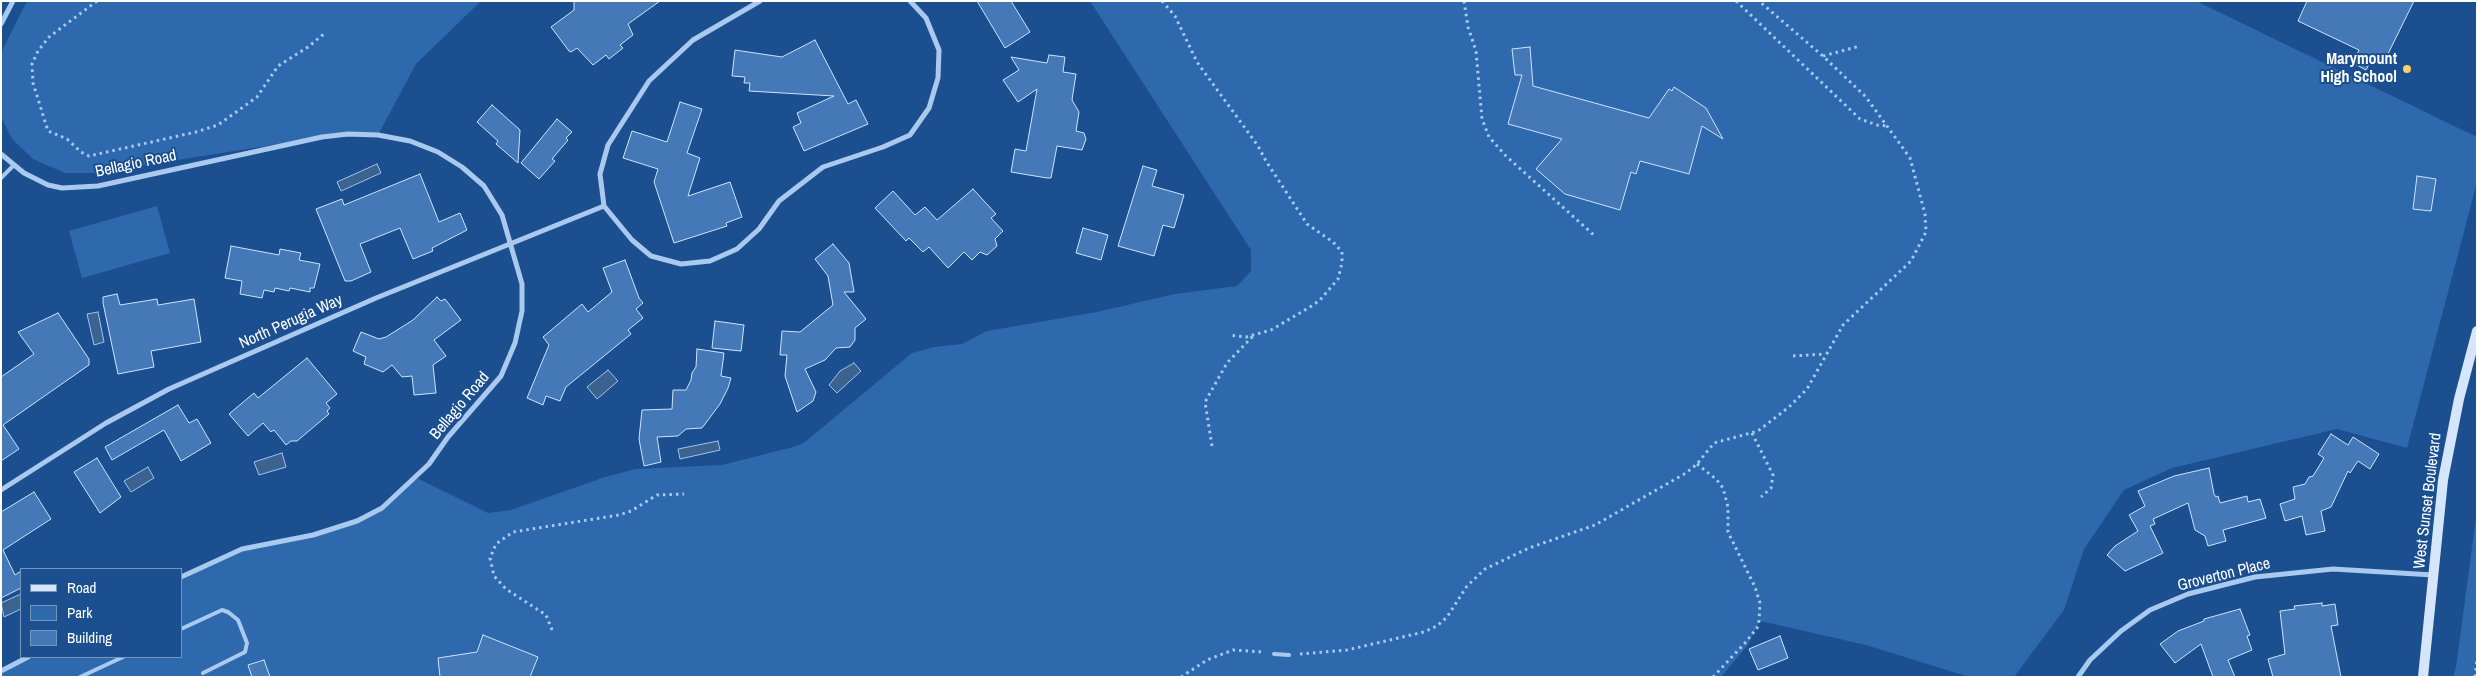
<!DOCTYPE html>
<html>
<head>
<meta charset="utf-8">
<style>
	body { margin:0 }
	#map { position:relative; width:2478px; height:678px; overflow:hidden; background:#1b4f8f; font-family:"Archivo Narrow",sans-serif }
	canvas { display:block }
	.frame { position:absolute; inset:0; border:2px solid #fff; pointer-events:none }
	.legend { position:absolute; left:20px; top:568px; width:162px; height:90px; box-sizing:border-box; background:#1b4f8f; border:1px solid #7695bc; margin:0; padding:6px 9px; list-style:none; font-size:15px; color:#fff }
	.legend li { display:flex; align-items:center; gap:10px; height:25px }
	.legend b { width:25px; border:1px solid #7695bc }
</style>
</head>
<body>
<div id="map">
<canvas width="2478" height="678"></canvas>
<div class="frame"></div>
<ul class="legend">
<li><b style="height:6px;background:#d6e6fa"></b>Road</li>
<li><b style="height:14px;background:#2e69ad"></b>Park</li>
<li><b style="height:14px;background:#4478b7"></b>Building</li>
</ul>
</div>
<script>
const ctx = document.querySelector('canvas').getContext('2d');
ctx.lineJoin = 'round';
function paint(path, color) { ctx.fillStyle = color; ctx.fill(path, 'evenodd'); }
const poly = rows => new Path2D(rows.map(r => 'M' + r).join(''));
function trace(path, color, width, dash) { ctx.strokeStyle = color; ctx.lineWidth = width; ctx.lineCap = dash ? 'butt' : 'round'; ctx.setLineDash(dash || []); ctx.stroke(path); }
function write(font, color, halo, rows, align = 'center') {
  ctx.font = font + ' "Archivo Narrow",sans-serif'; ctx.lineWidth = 4; ctx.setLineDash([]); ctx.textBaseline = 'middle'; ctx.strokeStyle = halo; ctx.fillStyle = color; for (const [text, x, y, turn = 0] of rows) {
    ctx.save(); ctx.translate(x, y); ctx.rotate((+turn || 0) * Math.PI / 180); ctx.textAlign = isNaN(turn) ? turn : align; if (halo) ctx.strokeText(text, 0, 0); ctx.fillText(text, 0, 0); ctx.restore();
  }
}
const green = poly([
	[27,1,49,2,481,1,416,64,378,135,322,137,96,173,65,173,33,159,12,139,1,117,1,53],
	[1090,1,2196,1,2477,137,2477,182,2407,448,2337,429,2172,468,2124,490,2084,549,2064,610,2014,677,1969,677,1866,645,1760,621,1747,646,1721,677,1,677,1,671,28,657,181,657,181,577,242,549,334,529,382,508,415,477,488,513,511,510,602,478,635,469,722,465,797,446,805,442,912,353,934,347,962,344,987,331,1097,312,1175,294,1237,286,1251,271,1251,250],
	[157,206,170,253,82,278,69,231],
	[2477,510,2477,677,2453,677,2456,667]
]);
const water = poly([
	[377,164,381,173,341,191,337,182,377,164],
	[98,312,104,342,94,345,87,314,98,312],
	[854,363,861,371,837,393,829,385,840,371,854,363],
	[608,370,618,381,597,399,587,387,608,370],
	[718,441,720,450,680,459,678,449,718,441],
	[282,453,286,467,259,475,254,462,282,453],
	[148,467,154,478,131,492,124,481,148,467],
	[21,594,21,609,4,617,1,603,21,594]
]);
const building = poly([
	[574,1,660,1,628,24,633,35,620,45,623,48,609,59,606,55,593,65,577,48,571,52,569,51,551,27,574,10,574,1],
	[977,1,1011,1,1030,32,1005,48,977,1],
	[2307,1,2414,1,2384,62,2373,57,2366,70,2353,63,2359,50,2298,21,2307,1],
	[815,40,848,104,856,100,868,124,804,151,793,127,801,123,797,113,834,96,749,91,750,83,744,83,745,77,732,76,735,50,782,57,815,40],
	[1530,47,1533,86,1649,118,1669,89,1672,91,1674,87,1706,108,1723,139,1702,126,1689,174,1640,161,1636,174,1631,172,1620,210,1565,194,1536,169,1562,139,1508,124,1522,75,1515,75,1512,49,1530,47],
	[1049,55,1065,57,1063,72,1076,74,1072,100,1079,112,1076,131,1084,133,1086,139,1082,150,1057,146,1051,178,1047,178,1011,172,1015,149,1026,151,1037,89,1018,102,1003,80,1019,70,1011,57,1047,63,1049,55],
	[680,102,702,109,687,153,700,158,688,196,730,182,742,217,726,223,727,226,674,243,654,182,658,169,623,158,632,131,667,142,680,102],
	[492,105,520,130,518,163,496,144,498,141,477,122,492,105],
	[557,119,572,132,566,138,568,140,552,159,555,161,539,179,521,163,557,119],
	[1143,166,1157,170,1152,186,1184,195,1174,228,1163,225,1154,256,1118,246,1143,166],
	[420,174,439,222,460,213,467,230,432,248,433,251,413,259,400,228,360,244,371,272,351,281,345,281,316,209,342,199,344,205,420,174],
	[2417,176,2436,179,2431,211,2413,209,2417,176],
	[973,189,996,214,991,218,1003,231,995,239,997,246,987,255,980,252,972,260,964,252,948,268,929,247,923,252,909,238,906,241,875,208,893,191,915,215,925,207,937,220,973,189],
	[1083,228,1108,235,1101,260,1076,253,1083,228],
	[833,244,849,263,854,292,844,292,866,319,855,328,855,340,850,347,836,348,825,360,805,369,816,392,813,401,797,412,785,376,787,355,780,355,782,331,800,332,833,305,828,276,815,259,833,244],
	[231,246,279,255,280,249,301,253,299,260,320,264,314,288,310,288,310,292,290,288,289,291,275,288,274,292,264,290,262,298,240,294,242,281,225,278,231,246],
	[625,260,639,298,643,303,636,309,643,318,628,330,631,334,566,387,560,401,546,396,543,405,527,398,549,345,543,337,582,304,588,312,612,292,603,268,625,260],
	[117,294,120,305,157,299,158,305,194,299,201,342,151,351,154,367,118,374,103,303,103,297,117,294],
	[437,297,441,301,445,299,461,320,434,340,446,356,433,365,436,393,414,395,412,376,402,377,392,365,383,372,364,364,366,357,353,351,361,332,379,339,386,337,413,320,437,297],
	[58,313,89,359,89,365,3,425,19,449,1,461,1,377,34,354,18,332,58,313],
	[715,321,744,325,741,351,712,348,715,321],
	[697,349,724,353,721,376,731,378,728,388,720,404,702,428,686,429,678,436,657,437,661,462,644,466,639,439,642,410,672,409,673,390,686,390,691,380,692,373,696,367,697,349],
	[307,358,337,394,326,403,330,408,327,411,329,414,297,441,291,441,286,445,274,430,271,432,263,423,248,436,229,414,254,393,258,398,307,358],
	[178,405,189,423,197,419,211,443,181,461,164,430,112,460,105,447,178,405],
	[2331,434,2348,445,2353,437,2379,454,2370,469,2358,461,2350,473,2348,471,2331,507,2321,511,2325,531,2306,535,2302,516,2285,521,2280,504,2295,499,2293,487,2305,484,2309,477,2313,476,2324,458,2318,454,2331,434],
	[97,458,121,497,100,513,74,472,97,458],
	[2209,468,2214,494,2216,497,2218,496,2220,503,2247,496,2248,502,2260,499,2266,518,2223,530,2226,541,2208,546,2205,536,2195,530,2188,503,2153,519,2155,524,2150,526,2163,553,2125,571,2107,555,2115,546,2138,531,2129,515,2145,506,2138,491,2174,476,2209,468],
	[34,492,51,519,3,550,15,575,21,571,21,588,1,598,1,512,34,492],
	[2322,603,2322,606,2335,604,2338,625,2331,626,2341,677,2273,677,2268,659,2285,654,2280,611,2295,609,2294,606,2322,603],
	[2240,609,2250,635,2247,636,2252,650,2228,660,2235,677,2213,677,2201,644,2175,663,2160,644,2178,631,2204,621,2204,619,2240,609],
	[483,635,538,657,530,677,440,677,438,658,477,652,483,635],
	[1780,636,1788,658,1758,670,1749,649,1780,636],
	[264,660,270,677,252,677,248,665,264,660]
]);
const path = poly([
	[97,1,49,37,38,51,32,64,33,83,48,131,67,139,81,152,89,156,196,132,218,125,257,97,278,66,308,47,325,33],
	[1162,1,1175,16,1197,62,1258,146,1266,161,1307,224,1333,242,1342,252,1342,263,1338,279,1320,300,1310,307,1271,330,1246,337,1229,335],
	[1464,1,1468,27,1476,51,1482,119,1489,137,1506,156,1596,237],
	[1736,1,1860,119,1877,125,1889,126],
	[1823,56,1860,46],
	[1793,356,1825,354],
	[1752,433,1773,475,1771,488,1761,497],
	[1212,446,1205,402,1227,363,1253,336],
	[1697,464,1716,479,1723,488,1728,507,1728,532,1755,587,1760,603,1759,621,1757,628,1745,643,1713,677],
	[552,630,546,615,506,589,494,576,490,558,496,544,513,532,619,515,631,511,657,495,684,494],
	[1300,654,1347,650,1424,632,1437,626,1447,617,1467,586,1485,569,1529,548,1595,525,1686,473,1697,464,1714,443,1758,431,1789,407,1807,389,1843,325,1911,261,1926,232,1925,214,1910,158,1866,97,1825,58,1759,1],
	[1181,677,1207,660,1233,650,1263,652],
	[2475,677,2477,659]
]);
const lane = poly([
	[1,178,13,166],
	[181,629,222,610,228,612,238,620,247,643,245,652,203,673],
	[1274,654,1289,655],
	[80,677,123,657]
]);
const street = poly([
	[760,1,693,40,649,81,608,145,600,174,604,206,632,240,651,256,681,264,710,261,737,249,759,229,779,201,823,167,883,147,910,135,929,108,938,78,939,50,926,18,910,1],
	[1,24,13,1],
	[1,154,24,173,48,185,62,188,98,186,322,137,348,134,378,135,410,141,438,152,462,167,484,186,502,215,522,284,522,311,515,343,501,376,448,437,429,464,382,508,357,521,313,535,242,549,181,577],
	[1,490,106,423,169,389,376,298,604,206],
	[1,671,28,657],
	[2078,677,2090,660,2121,631,2150,610,2188,594,2255,577,2333,569,2433,575]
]);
const secondary = poly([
	[2423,677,2443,480,2459,399,2477,331]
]);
const markers = [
	[2407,69,5,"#ffd166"]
];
const poiNames = [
	["Marymount",2397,60],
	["High School",2397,78]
];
const streetNames = [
	["Bellagio Road",136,164,-12],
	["North Perugia Way",291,322,-24],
	["Bellagio Road",460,406,-50],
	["West Sunset Boulevard",2428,501,-83],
	["Groverton Place",2224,575,-14]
];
paint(green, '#2e69ad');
paint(water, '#3c6290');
trace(water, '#9cc4f0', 1);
paint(building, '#4478b7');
trace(building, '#cfe3fa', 1);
trace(path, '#a9c9ee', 3, [2.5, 4]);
trace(lane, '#a9c9ee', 4);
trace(street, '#a9c9ee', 5);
trace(secondary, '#d6e6fa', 10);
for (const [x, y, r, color] of markers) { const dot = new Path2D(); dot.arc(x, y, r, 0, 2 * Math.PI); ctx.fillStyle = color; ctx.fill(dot); trace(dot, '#1b4f8f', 2); }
write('bold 16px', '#fff', '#1b4f8f', poiNames, 'right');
write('16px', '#fff', '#1b4f8f', streetNames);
</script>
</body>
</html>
